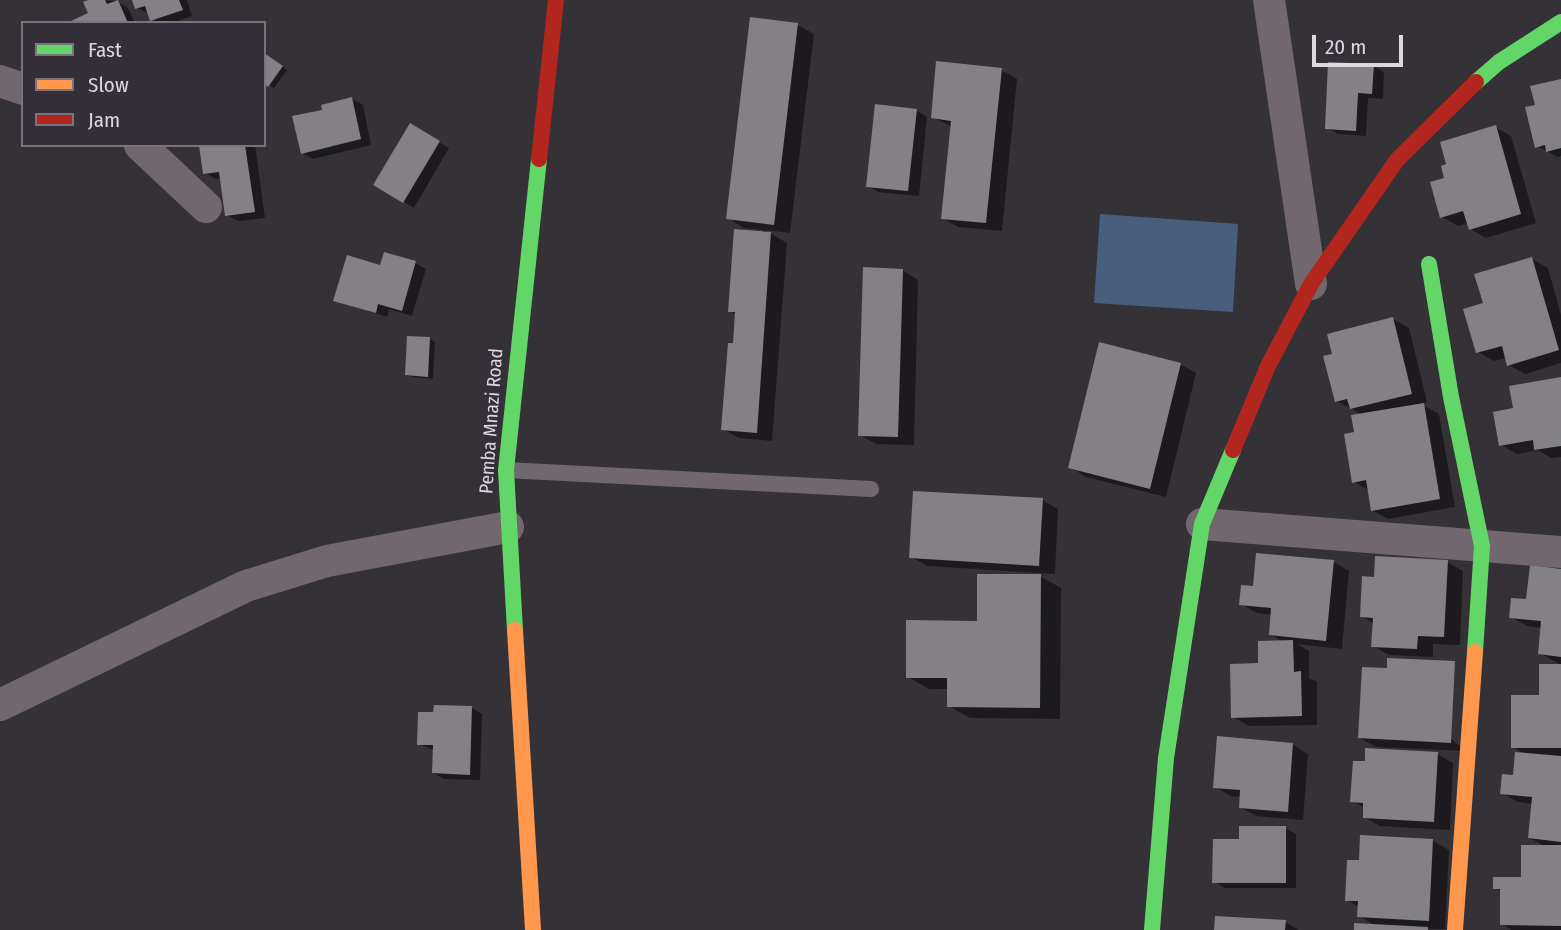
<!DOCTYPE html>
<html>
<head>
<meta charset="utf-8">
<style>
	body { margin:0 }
	#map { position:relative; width:1561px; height:930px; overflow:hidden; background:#353237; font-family:"Fira Sans Condensed",sans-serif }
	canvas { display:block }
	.legend { position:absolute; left:21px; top:21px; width:245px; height:126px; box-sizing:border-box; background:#352f3a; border:2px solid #78737c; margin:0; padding:9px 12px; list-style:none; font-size:21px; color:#dcd8de }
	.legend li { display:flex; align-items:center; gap:14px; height:35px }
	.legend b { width:35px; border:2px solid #78737c }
	.scale { position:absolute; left:1312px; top:35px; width:91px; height:32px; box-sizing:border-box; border:4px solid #dcd8de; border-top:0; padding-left:9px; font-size:21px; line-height:24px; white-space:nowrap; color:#dcd8de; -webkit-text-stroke:5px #352f3a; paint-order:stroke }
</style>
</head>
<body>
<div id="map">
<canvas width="1561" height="930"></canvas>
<ul class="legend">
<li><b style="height:9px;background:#63d668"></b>Fast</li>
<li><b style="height:9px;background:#ff974d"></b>Slow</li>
<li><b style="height:9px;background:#b3261e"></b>Jam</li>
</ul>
<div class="scale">20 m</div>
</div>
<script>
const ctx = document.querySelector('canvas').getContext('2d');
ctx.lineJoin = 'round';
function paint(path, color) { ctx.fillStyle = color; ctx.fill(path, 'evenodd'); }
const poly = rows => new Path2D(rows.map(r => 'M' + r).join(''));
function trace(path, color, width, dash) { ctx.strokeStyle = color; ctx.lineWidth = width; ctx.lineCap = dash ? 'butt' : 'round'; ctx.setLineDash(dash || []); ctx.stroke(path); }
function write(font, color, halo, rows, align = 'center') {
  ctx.font = font + ' "Fira Sans Condensed",sans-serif'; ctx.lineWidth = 7; ctx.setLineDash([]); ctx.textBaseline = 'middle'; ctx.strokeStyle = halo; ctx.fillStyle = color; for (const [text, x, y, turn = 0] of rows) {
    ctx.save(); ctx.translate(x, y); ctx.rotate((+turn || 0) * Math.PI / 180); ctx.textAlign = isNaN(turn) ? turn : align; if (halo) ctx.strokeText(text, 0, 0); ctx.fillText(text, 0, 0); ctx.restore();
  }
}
const water = poly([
	[1100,214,1238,224,1233,312,1094,303]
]);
const shadow = poly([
	[92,0,117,1,128,8,135,23,71,23,91,14],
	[134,0,187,0,192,16,172,23,157,23,150,14,137,8],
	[798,25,814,34,790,233,765,230,787,243,772,441,739,438,723,429,737,315,730,311,763,230,744,228,728,218],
	[268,57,287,70,274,88,269,85],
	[1373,66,1384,72,1383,99,1368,98,1366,136,1338,134,1327,128],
	[1001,70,1017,79,1002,231,958,227,942,218,952,127,933,117],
	[1561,80,1561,156,1558,157,1536,146],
	[352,99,363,105,371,145,313,159,302,153,324,111],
	[916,110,927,117,919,196,878,192,868,186],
	[410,125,449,148,414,208,375,184],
	[1495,127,1511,136,1536,223,1486,238,1470,229,1468,223,1458,226,1442,217,1446,179],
	[201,145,255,145,265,218,238,221,227,215,222,178,216,179,205,173],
	[1532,259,1548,268,1561,315,1561,363,1525,374,1509,365,1507,358,1494,361,1478,352,1485,304],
	[415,263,426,269,412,316,389,309,387,317,335,300,382,267],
	[902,270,918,280,914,445,876,444,860,435],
	[1393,319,1409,328,1427,402,1421,404,1439,414,1455,507,1388,519,1372,510,1368,490,1354,482,1356,434,1363,415,1336,401,1334,355],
	[430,339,435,342,433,379,412,377,407,374],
	[1180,364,1196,373,1166,497,1086,477,1070,467],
	[1561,379,1561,457,1551,458,1538,450,1517,454,1501,445,1515,409],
	[1042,500,1058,509,1055,574,927,566,911,557],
	[1334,562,1349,571,1342,649,1297,644,1309,651,1309,678,1317,682,1317,725,1249,726,1233,717,1260,665,1284,642,1270,634,1272,615,1257,613,1241,604,1254,588],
	[1447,562,1463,571,1460,645,1433,644,1433,657,1389,655,1373,646,1374,624,1362,616,1375,578],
	[1561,570,1561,665,1540,653,1542,628,1527,626,1511,617],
	[1038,575,1061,588,1060,719,970,718,949,706,949,689,929,689,908,677],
	[1561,665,1561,930,1512,930,1502,924,1502,892,1495,888,1523,878,1546,847,1530,838,1533,804,1518,802,1502,793,1526,755,1513,747],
	[1364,669,1466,751,1376,747,1360,738],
	[472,708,482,714,480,780,444,779,433,773,434,750,419,744],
	[1292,744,1308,754,1303,820,1256,816,1240,807,1241,797,1231,796,1215,787],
	[1437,754,1453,763,1450,830,1380,826,1364,817,1365,808,1352,801],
	[1285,828,1296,834,1296,888,1225,888,1214,882,1241,841],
	[1433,841,1449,850,1445,929,1356,930,1376,926,1359,916,1359,907,1347,900,1361,862],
	[1285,922,1299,930,1216,930]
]);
const building = poly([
	[88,0,105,0,107,4,118,0,128,23,67,23,88,13,83,2],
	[132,0,179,0,183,10,150,21,145,6,135,9],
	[750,17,798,23,774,225,726,219],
	[264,53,283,66,268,87,264,84],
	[936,61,1002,68,986,223,941,219,951,121,931,118],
	[1328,62,1374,64,1372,94,1358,93,1356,131,1325,129],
	[1561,79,1561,148,1546,152,1545,145,1535,148,1525,107,1535,105,1530,86],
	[352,97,361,139,301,154,292,116,322,110,321,105],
	[875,104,917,109,908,191,866,187],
	[410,123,440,141,403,203,373,185],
	[1496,125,1521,214,1469,230,1463,211,1440,218,1430,182,1444,178,1441,166,1446,164,1440,142],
	[199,145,245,145,255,212,225,216,219,172,203,174],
	[734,229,771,232,757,433,721,430,728,343,733,343,735,312,728,312],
	[384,252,416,261,402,311,378,304,376,313,333,301,347,255,380,265],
	[1532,257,1559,350,1507,366,1502,346,1476,353,1463,309,1483,303,1474,274],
	[863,267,903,269,898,437,858,436],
	[1393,317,1412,394,1350,409,1347,399,1335,402,1323,356,1332,354,1327,334],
	[407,336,430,337,428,377,405,375],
	[1099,342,1181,363,1150,489,1068,468],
	[1561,377,1561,446,1534,450,1533,440,1499,446,1493,412,1513,408,1509,386],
	[1424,403,1440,499,1371,511,1366,480,1352,483,1344,434,1354,432,1351,415],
	[913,491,1043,498,1039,566,909,558],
	[1256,553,1334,560,1326,641,1269,635,1271,608,1239,605,1241,585,1253,586],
	[1375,556,1448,560,1444,637,1418,636,1417,649,1371,647,1373,618,1360,617,1362,576,1374,577],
	[1530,565,1561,569,1561,657,1538,654,1541,621,1509,618,1511,598,1526,599],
	[977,574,1041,574,1040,708,947,707,947,678,906,678,906,620,977,621],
	[1293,640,1294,672,1301,671,1302,716,1231,718,1230,664,1258,663,1258,641],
	[1387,658,1455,661,1451,743,1358,738,1362,667,1387,668],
	[1539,664,1561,664,1561,748,1511,748,1511,695,1539,695],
	[434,705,472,706,470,775,432,773,433,745,417,745,418,712,433,712],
	[1217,736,1293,743,1288,812,1239,808,1240,790,1213,788],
	[1365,748,1438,752,1434,822,1363,818,1363,803,1350,802,1353,761,1365,761],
	[1515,752,1561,756,1561,842,1528,838,1532,797,1500,794,1502,774,1513,775],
	[1239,826,1286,826,1286,883,1212,883,1213,839,1239,839],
	[1360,835,1433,839,1429,921,1357,917,1358,901,1345,901,1347,860,1359,860],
	[1521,845,1561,845,1561,926,1500,925,1500,889,1493,889,1493,877,1521,877],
	[1215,916,1286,920,1285,930,1214,930],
	[1354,923,1428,927,1428,930,1354,930]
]);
const lane = poly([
	[506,470,871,489]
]);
const street = poly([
	[1269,0,1311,284],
	[0,81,23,89],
	[140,145,206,207],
	[1202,524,1561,552],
	[0,705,246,586,327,561,508,527]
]);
const fast = poly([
	[1476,82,1499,62,1561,22],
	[1429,264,1451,397,1482,546,1475,652],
	[515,630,506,470,539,159],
	[1152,930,1166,758,1202,524,1233,450]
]);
const slow = poly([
	[515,630,533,930],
	[1455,930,1475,652]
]);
const jam = poly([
	[539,159,556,0],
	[1233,450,1268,366,1311,284,1397,160,1476,82]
]);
const streetNames = [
	["Pemba Mnazi Road",492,421,-86]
];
paint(water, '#485e7d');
paint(shadow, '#0007');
paint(building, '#838186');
trace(lane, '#71676e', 16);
trace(street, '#71676e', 32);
trace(fast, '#63d668', 16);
trace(slow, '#ff974d', 16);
trace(jam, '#b3261e', 16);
write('19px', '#dcd8de', '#352f3a', streetNames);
</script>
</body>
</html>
